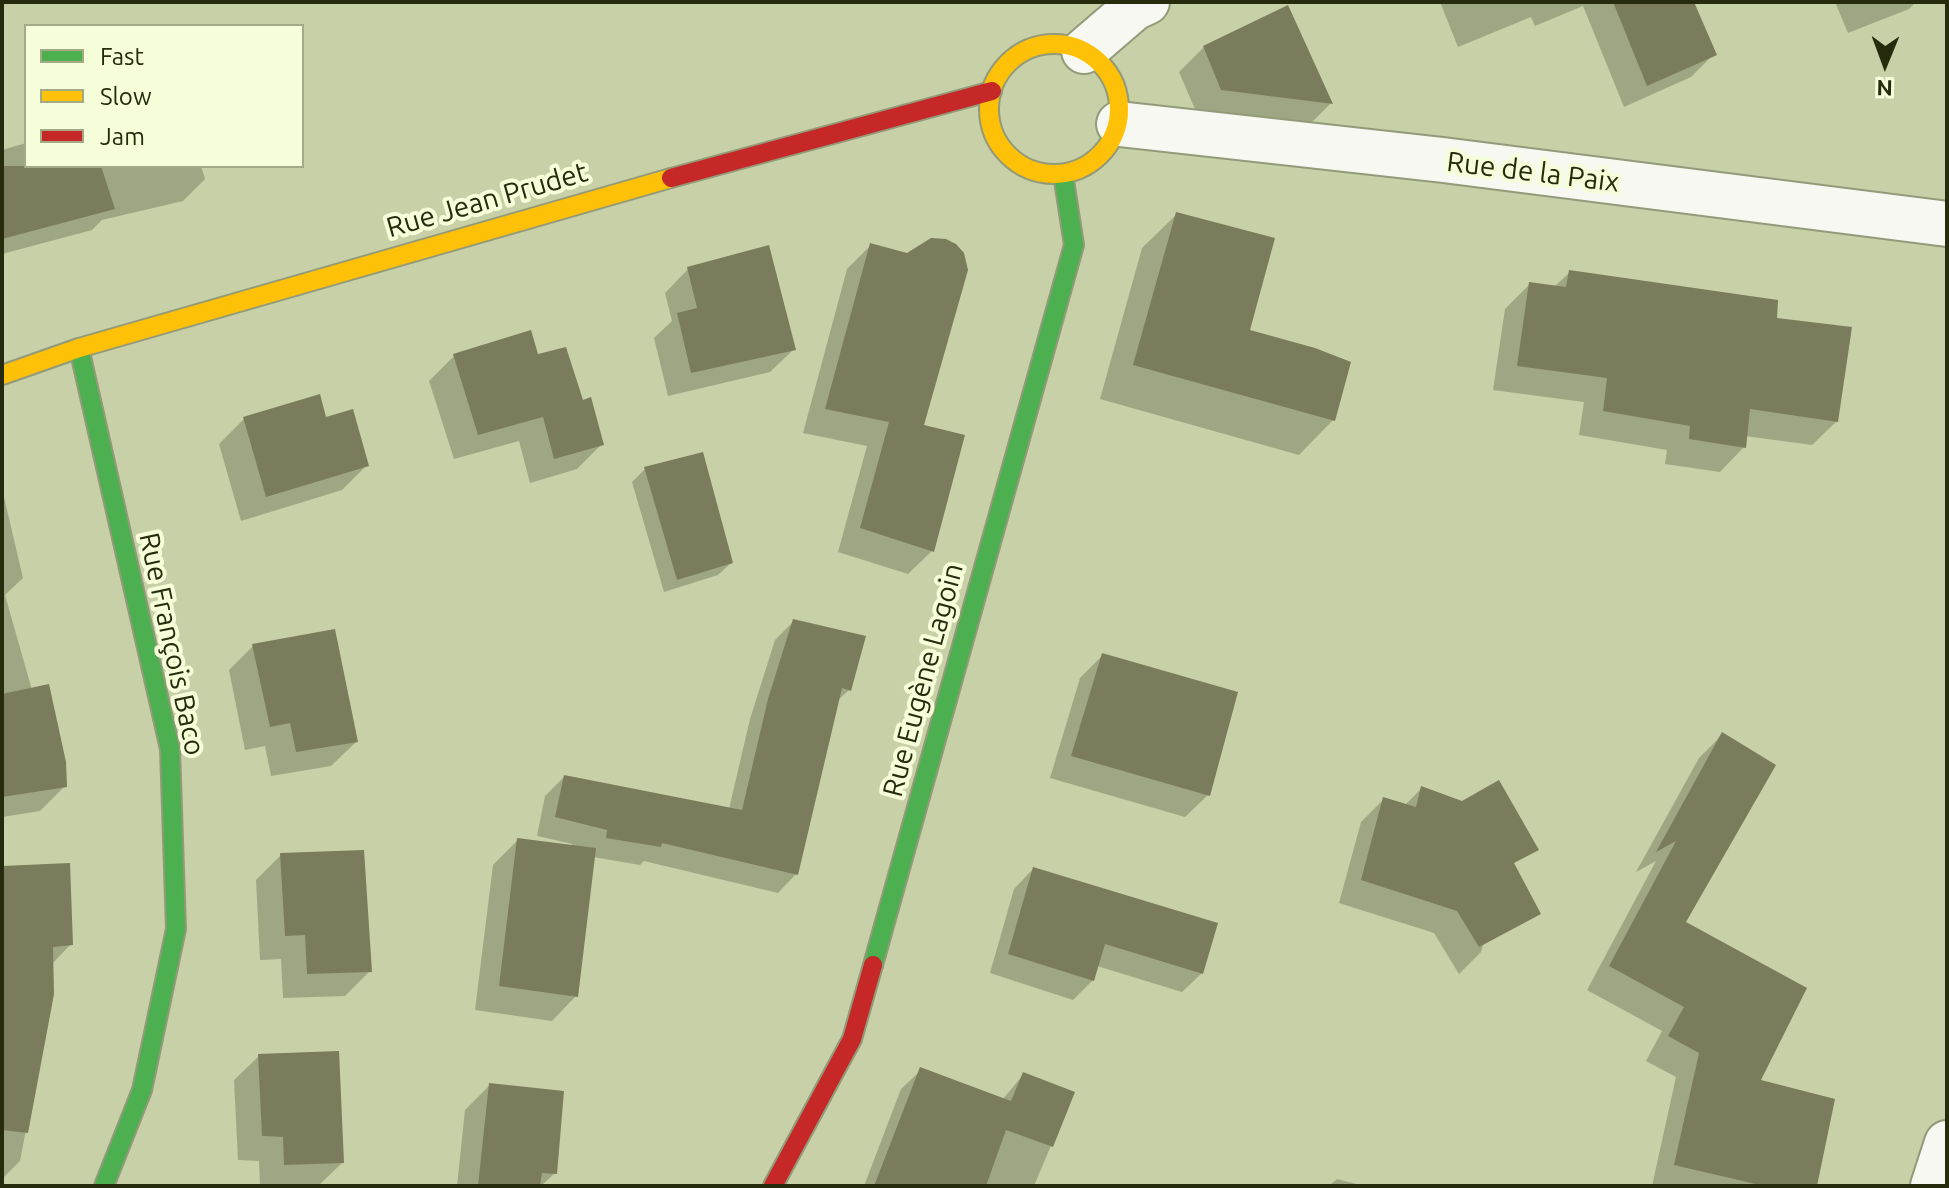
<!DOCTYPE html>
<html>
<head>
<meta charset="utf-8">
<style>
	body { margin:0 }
	#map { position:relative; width:1949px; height:1188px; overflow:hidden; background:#c7d0a6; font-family:Ubuntu,sans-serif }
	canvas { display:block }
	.frame { position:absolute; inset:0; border:4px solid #252b0c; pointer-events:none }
	.legend { position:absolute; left:24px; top:24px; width:280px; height:144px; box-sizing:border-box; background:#f5fed9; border:2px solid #a2aa87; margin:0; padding:10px 14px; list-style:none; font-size:24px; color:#252b0c }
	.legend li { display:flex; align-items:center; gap:16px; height:40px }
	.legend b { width:40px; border:2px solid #a2aa87 }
	.north { position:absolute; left:1845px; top:24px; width:80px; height:80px; -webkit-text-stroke:6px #f5fed9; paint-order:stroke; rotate:181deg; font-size:22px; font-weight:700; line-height:32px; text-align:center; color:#252b0c }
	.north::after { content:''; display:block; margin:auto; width:28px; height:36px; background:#252b0c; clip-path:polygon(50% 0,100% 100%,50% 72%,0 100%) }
</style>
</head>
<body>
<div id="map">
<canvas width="1949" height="1188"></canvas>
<div class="frame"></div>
<ul class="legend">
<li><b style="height:10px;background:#4caf50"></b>Fast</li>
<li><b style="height:10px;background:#ffc107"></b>Slow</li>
<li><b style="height:10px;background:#c62828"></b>Jam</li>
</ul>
<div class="north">N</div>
</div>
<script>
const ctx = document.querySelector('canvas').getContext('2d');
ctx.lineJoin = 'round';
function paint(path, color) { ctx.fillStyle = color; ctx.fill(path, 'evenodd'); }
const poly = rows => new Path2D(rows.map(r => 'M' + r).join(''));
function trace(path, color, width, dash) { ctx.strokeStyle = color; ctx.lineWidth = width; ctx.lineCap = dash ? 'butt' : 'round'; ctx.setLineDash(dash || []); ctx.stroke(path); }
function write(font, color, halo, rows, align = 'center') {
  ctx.font = font + ' Ubuntu,sans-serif'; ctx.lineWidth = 8; ctx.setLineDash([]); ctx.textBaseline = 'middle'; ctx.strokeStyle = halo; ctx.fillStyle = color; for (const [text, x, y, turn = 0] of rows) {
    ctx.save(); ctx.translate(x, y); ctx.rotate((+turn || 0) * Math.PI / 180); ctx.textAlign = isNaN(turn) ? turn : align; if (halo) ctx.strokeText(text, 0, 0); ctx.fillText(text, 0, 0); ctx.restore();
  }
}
const shadow = poly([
	[1440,2,1692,2,1714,54,1691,77,1624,107,1583,6,1535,26,1531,17,1458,47],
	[1835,2,1916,2,1909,9,1848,33],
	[1287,8,1330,104,1306,128,1197,114,1179,72,1204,47],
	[26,143,26,166,201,166,205,179,183,201,102,220,92,230,2,254,2,150],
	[1177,214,1247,331,1333,420,1299,455,1100,399,1142,248],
	[871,245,921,426,932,551,908,574,838,552,867,446,803,433,847,269],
	[688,269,794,349,770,372,668,396,654,338,672,321,665,293],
	[1570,272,1837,421,1812,445,1745,436,1744,447,1720,472,1665,464,1667,450,1579,435,1584,402,1493,390,1505,309,1530,284,1554,287],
	[454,356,537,356,581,402,602,444,577,469,530,483,519,441,454,459,429,381],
	[244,419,325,419,367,465,342,490,241,521,219,444],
	[645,469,731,563,718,575,664,592,632,482],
	[4,497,23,578,5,595,32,690,65,786,40,811,2,817],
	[794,621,849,690,836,702,796,874,778,893,644,861,640,865,593,857,576,996,552,1021,475,1010,493,865,518,840,572,847,572,844,537,836,545,796,564,777,729,809,750,719,775,640],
	[253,646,356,742,331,766,271,776,265,746,245,750,229,670],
	[1102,656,1208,795,1185,817,1050,778,1080,678],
	[1723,734,1683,923,1758,1082,1815,1186,1652,1186,1676,1077,1646,1061,1662,1031,1587,990,1656,861,1636,872,1699,758],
	[1421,789,1520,821,1481,952,1459,974,1434,933,1339,903,1361,822,1384,799,1405,805],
	[281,855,370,971,345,996,283,998,281,959,260,960,256,880],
	[2,868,71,944,52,964,52,994,20,1161,2,1179],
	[1033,869,1202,973,1182,992,1097,966,1093,980,1073,1000,990,973,1014,889],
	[259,1056,342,1163,318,1186,260,1186,259,1161,238,1160,234,1080],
	[921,1070,1002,1100,1023,1075,1073,1093,1034,1186,864,1186,901,1089],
	[490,1085,555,1173,541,1186,457,1186,465,1110],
	[1337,1179,1364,1186,1329,1186]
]);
const building = poly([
	[1613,2,1694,2,1717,55,1647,86],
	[1288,5,1333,104,1221,90,1203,46],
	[2,166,101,166,115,209,2,239],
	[1176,212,1275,238,1250,330,1315,348,1351,362,1335,421,1133,365],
	[931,238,946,239,956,244,964,253,968,270,924,425,965,435,934,552,860,528,889,422,825,409,870,243,907,253],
	[769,245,796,350,691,373,677,313,697,308,687,267],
	[1569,270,1778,300,1777,318,1852,327,1838,422,1750,409,1746,448,1689,439,1690,426,1603,411,1607,378,1517,366,1529,282,1566,287],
	[531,330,538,354,566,347,583,400,591,397,604,445,554,459,543,417,478,435,453,354],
	[320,394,326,417,353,409,369,466,266,497,243,417],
	[703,452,733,563,677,580,644,467],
	[793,619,866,636,851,691,842,688,798,875,662,843,661,847,606,838,607,830,555,817,564,775,742,810,768,699],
	[335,629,358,742,296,752,290,723,270,727,252,644],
	[1102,653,1238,692,1210,796,1071,756],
	[49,684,66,762,67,787,2,797,2,694],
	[1722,732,1776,765,1686,922,1807,988,1761,1080,1835,1099,1817,1186,1764,1186,1674,1165,1699,1053,1668,1036,1684,1007,1609,966,1676,841,1656,852],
	[1499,780,1539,850,1514,863,1541,914,1479,947,1457,911,1361,880,1383,797,1416,807,1421,786,1462,801],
	[517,838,596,848,578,997,499,986],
	[364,850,372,972,307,974,305,935,285,936,280,853],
	[70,863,73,945,53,947,54,994,28,1133,2,1130,2,866],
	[1033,867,1218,923,1203,974,1105,944,1094,981,1008,954],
	[339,1051,344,1163,284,1165,283,1137,262,1136,258,1054],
	[920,1067,1011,1101,1023,1072,1075,1092,1053,1147,1006,1130,986,1186,874,1186],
	[489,1083,564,1091,557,1174,542,1173,540,1186,478,1186]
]);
const street = poly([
	[1084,51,1134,8,1147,2],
	[1119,124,1443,160,1947,224],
	[1933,1186,1947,1143]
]);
const fast = poly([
	[79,348,170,749,176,929,142,1090,104,1186],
	[873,965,1074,245,1063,174]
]);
const slow = poly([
	'989 109a65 65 0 1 1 130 0a65 65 0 1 1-130 0Z',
	[2,375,79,348,671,178]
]);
const jam = poly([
	[671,178,992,91],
	[773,1186,852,1039,873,965]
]);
const streetNames = [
	["Rue de la Paix",1533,172,7],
	["Rue Jean Prudet",487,200,-16],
	["Rue François Baco",172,644,78],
	["Rue Eugène Lagoin",923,680,-75]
];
paint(shadow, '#0003');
paint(building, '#7a7c5b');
trace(street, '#939a79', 48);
trace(fast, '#939a79', 22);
trace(slow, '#939a79', 22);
trace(jam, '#939a79', 22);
trace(street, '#f7f8f2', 44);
trace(fast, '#4caf50', 18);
trace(slow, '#ffc107', 18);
trace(jam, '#c62828', 18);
write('28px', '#252b0c', '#f5fed9', streetNames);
</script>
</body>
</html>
